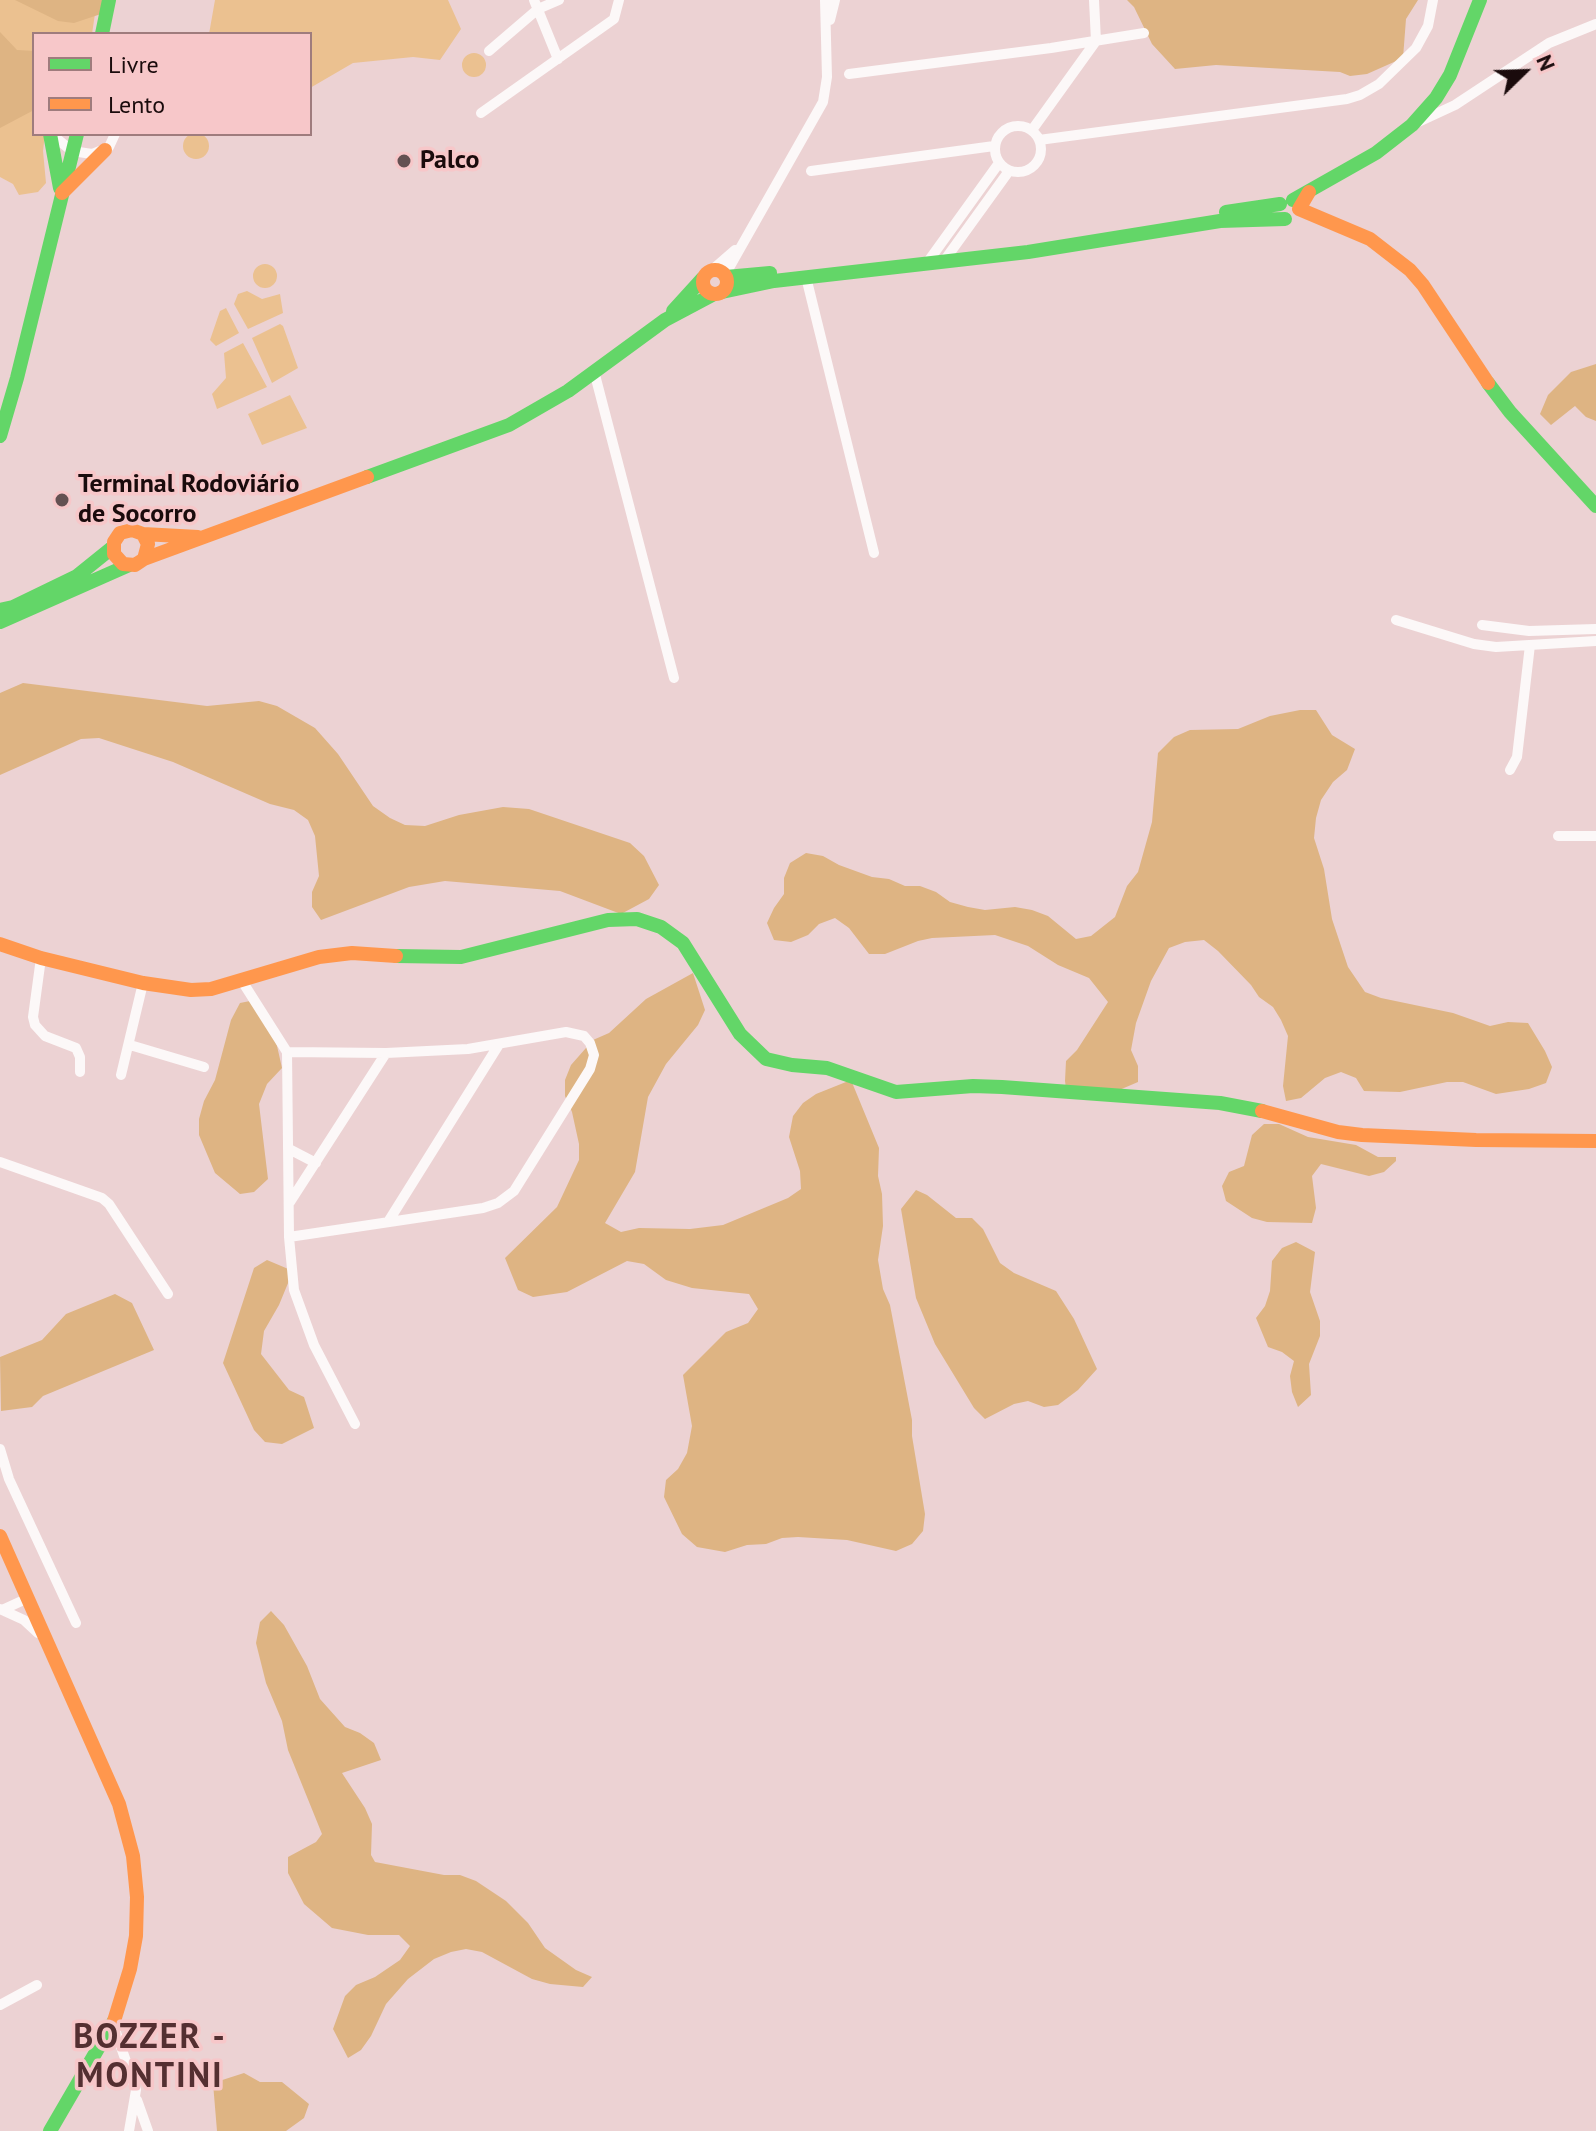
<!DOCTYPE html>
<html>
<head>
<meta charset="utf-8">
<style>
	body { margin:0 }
	#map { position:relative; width:1596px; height:2131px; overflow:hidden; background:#ecd2d3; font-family:"PT Sans",sans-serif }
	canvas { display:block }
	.legend { position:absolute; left:32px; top:32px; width:280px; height:104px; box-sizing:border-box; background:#f7c7c9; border:2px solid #9f7c7d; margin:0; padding:10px 14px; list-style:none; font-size:24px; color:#1a0b0c }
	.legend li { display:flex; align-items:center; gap:16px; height:40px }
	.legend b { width:40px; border:2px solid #9f7c7d }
	.north { position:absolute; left:1484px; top:32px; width:80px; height:80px; -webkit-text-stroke:6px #f7c7c9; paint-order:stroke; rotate:67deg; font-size:22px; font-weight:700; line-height:32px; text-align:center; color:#1a0b0c }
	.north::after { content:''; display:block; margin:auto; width:28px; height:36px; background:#1a0b0c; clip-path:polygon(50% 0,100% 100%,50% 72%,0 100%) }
</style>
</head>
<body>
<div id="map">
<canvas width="1596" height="2131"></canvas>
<ul class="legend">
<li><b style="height:10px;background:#63d668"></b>Livre</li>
<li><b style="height:10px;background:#ff974d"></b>Lento</li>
</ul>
<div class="north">N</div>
</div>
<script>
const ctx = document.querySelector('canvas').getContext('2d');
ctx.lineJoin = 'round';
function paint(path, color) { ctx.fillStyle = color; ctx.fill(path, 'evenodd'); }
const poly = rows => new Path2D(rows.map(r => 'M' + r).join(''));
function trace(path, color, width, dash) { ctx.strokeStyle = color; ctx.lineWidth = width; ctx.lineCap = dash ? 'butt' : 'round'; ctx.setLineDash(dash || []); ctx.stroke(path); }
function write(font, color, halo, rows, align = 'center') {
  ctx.font = font + ' "PT Sans",sans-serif'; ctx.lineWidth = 7; ctx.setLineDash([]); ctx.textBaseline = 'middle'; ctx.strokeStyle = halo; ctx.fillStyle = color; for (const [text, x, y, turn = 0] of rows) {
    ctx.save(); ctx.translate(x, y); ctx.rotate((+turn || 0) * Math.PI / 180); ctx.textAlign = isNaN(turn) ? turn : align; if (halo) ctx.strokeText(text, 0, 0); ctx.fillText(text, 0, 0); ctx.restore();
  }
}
const green = poly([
	[0,0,97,0,92,34,34,34,34,134,45,134,43,151,46,183,38,192,19,195,13,184,0,177],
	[215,0,448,0,461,29,440,60,413,57,353,63,310,88,310,34,209,34],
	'462 65a12 12 0 1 1 24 0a12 12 0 1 1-24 0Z',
	'183 146a13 13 0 1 1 26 0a13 13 0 1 1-26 0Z',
	'253 276a12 12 0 1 1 24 0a12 12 0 1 1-24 0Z',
	[247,291,262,299,280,294,283,313,248,329,234,304,238,294],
	[226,308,239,333,216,346,210,340,220,311],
	[280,324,283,326,298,368,272,383,252,338],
	[243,343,267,387,217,409,212,394,226,378,224,353],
	[290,395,307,428,262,445,248,414]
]);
const forest = poly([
	[15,0,104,0,104,13,74,23,58,21],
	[1127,0,1418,0,1406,19,1403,58,1367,74,1350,76,1340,72,1216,65,1175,69,1152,44,1134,7],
	[0,32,17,50,34,51,34,110,0,128],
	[1596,364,1596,421,1586,417,1575,406,1551,425,1540,414,1548,395,1571,372],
	[23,683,207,706,259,701,277,706,315,728,338,754,373,806,390,818,405,825,425,826,459,815,503,807,529,809,630,843,644,856,659,885,649,899,621,914,560,891,445,881,409,887,321,920,312,907,312,892,319,876,315,836,308,820,294,810,270,804,173,762,99,738,81,739,0,775,0,693],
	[1300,710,1316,710,1332,735,1355,749,1347,770,1333,782,1321,800,1316,818,1314,838,1324,869,1332,919,1348,967,1365,992,1381,998,1453,1013,1490,1026,1508,1022,1528,1023,1545,1051,1552,1067,1546,1083,1529,1089,1496,1094,1463,1082,1447,1082,1400,1092,1364,1091,1356,1078,1341,1072,1325,1078,1301,1098,1286,1101,1283,1086,1288,1036,1281,1020,1273,1007,1259,997,1251,985,1218,951,1204,940,1185,942,1169,948,1151,981,1136,1023,1131,1050,1138,1066,1138,1082,1103,1097,1067,1095,1065,1081,1066,1061,1077,1050,1108,1002,1089,978,1058,965,1028,946,995,935,932,938,918,941,885,954,869,954,849,928,835,918,819,924,808,935,791,942,774,940,767,923,774,908,784,894,784,878,790,863,806,853,823,856,839,865,872,877,889,879,905,886,920,886,936,892,950,902,968,907,985,910,1015,907,1032,910,1048,916,1076,939,1091,936,1115,917,1127,886,1138,872,1152,822,1158,753,1174,737,1190,730,1238,729,1270,716],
	[693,973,705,1010,698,1025,666,1064,648,1097,635,1172,605,1223,621,1232,639,1228,690,1229,723,1225,788,1198,801,1189,800,1171,789,1137,793,1116,803,1103,816,1094,851,1080,879,1148,878,1176,882,1194,883,1226,878,1260,883,1289,890,1305,912,1420,912,1436,925,1514,923,1531,912,1544,896,1551,847,1540,798,1537,782,1538,766,1544,747,1545,725,1552,697,1547,682,1534,664,1497,666,1480,678,1469,687,1453,692,1426,683,1375,726,1332,748,1323,758,1309,749,1294,692,1288,666,1280,644,1264,627,1261,567,1292,533,1297,518,1290,505,1258,557,1207,579,1160,579,1144,572,1112,565,1096,565,1080,571,1065,593,1040,609,1033,646,999],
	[255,1000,273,1028,282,1068,267,1084,259,1104,268,1179,254,1192,240,1194,215,1173,199,1135,199,1119,204,1101,215,1080,231,1020,240,1003],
	[1264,1124,1279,1124,1308,1137,1356,1145,1378,1157,1396,1157,1396,1161,1384,1172,1369,1176,1321,1164,1312,1176,1316,1208,1312,1223,1267,1222,1252,1218,1226,1201,1222,1186,1229,1172,1244,1166,1252,1135],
	[916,1190,927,1195,956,1218,972,1218,983,1229,1000,1263,1014,1273,1056,1291,1074,1319,1097,1369,1078,1390,1058,1405,1044,1407,1028,1401,1014,1404,985,1419,974,1408,935,1344,916,1298,901,1209],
	[1296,1242,1315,1252,1310,1292,1320,1321,1320,1336,1309,1364,1311,1395,1298,1407,1292,1392,1290,1376,1294,1361,1282,1352,1268,1347,1256,1318,1265,1306,1270,1291,1272,1261,1282,1248],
	[267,1260,293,1271,279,1305,264,1331,261,1354,289,1390,304,1397,314,1428,282,1444,265,1442,254,1430,223,1363,254,1268],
	[115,1294,132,1303,154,1350,43,1396,32,1407,1,1411,0,1357,42,1340,66,1314],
	[271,1611,284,1625,307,1666,320,1699,345,1727,360,1733,374,1743,381,1760,342,1773,365,1808,372,1824,371,1855,375,1862,444,1875,460,1875,476,1881,506,1901,528,1923,545,1948,576,1970,592,1977,583,1987,550,1984,532,1979,482,1952,466,1949,451,1952,434,1959,408,1979,386,2004,371,2036,361,2050,348,2058,333,2029,345,1996,356,1985,375,1977,400,1960,410,1946,399,1935,368,1935,332,1928,304,1904,288,1873,288,1857,316,1842,322,1834,288,1750,282,1721,266,1683,256,1643,260,1622],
	[244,2073,260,2082,282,2082,309,2104,304,2118,286,2131,217,2131,213,2083]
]);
const street = poly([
	[534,0,558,59],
	[830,20,835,0],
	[489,51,538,9,559,0],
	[849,74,1051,48,1144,33],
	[481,113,614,19,619,0],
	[1414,124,1455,105,1549,43,1596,24],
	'995 149a23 23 0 1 1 46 0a23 23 0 1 1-46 0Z',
	[1032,130,1096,41,1094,0],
	[51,134,72,151,92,154,109,147,115,134],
	[1039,140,1347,99,1360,95,1379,84,1416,48,1428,26,1433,0],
	[811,171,994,146],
	[944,261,1009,171],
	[927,263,999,163],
	[712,270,735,250],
	[725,275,823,102,827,77,825,0],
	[806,277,874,553],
	[594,371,674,678],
	[1396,620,1474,644,1496,647,1596,641],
	[1482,625,1529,631,1596,629],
	[1510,770,1517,757,1530,645],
	[1558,836,1596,836],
	[41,958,33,1017,35,1025,45,1036,76,1048,80,1057,80,1072],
	[242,981,287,1052,386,1053,468,1049,566,1032,584,1036,590,1043,594,1055,590,1069,514,1191,498,1203,483,1208,289,1237],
	[130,1045,204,1067],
	[287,1052,289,1237,294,1290,314,1345,355,1424],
	[121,1075,143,983],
	[289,1149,316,1163],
	[0,1162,102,1198,109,1204,168,1294],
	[290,1202,386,1053],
	[388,1222,498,1046],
	[0,1449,9,1479,76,1623],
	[0,1609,24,1620,38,1633],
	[2,1610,26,1599],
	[0,2005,37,1985],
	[113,2024,136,2090,129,2131],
	[137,2100,148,2131]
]);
const fast = poly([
	[102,34,109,0],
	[50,134,60,188],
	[1293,200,1376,153,1412,125,1436,98,1450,75,1480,0],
	[1226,212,1280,204],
	[726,277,770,273],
	[722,292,774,281,1028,252,1220,221,1285,219],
	[673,311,703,278],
	[1488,383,1510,412,1596,506],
	[0,436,17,378,77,134],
	[367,477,509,425,568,391,665,320,714,294],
	[0,610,13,607,77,576,113,547],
	[0,622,129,565],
	[396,956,461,957,608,920,637,919,661,927,683,943,740,1034,766,1059,792,1065,827,1068,896,1092,973,1086,1002,1087,1220,1103,1262,1111],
	[50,2131,114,2021]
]);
const slow = poly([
	[1309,192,1299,209,1370,239,1410,270,1423,285,1488,383],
	[62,193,105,150],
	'703 282a12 12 0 1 1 24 0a12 12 0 1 1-24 0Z',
	[143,534,198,537],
	[144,559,148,544,143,534,132,530,120,533,114,542,114,554,123,564,135,565,144,559,367,477],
	[0,944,41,958,143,983,191,990,211,989,319,957,352,953,396,956],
	[1262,1111,1338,1132,1362,1135,1476,1140,1596,1141],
	[0,1536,119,1804,133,1856,137,1897,136,1936,130,1969,114,2021]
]);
const markers = [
	[404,161,8,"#645152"],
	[62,500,8,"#645152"]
];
const poiNames = [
	["Palco",420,161],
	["Terminal Rodoviário",78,485],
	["de Socorro",78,515]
];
const districtNames = [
	["BOZZER -",150,2038],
	["MONTINI",150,2077]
];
paint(green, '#ebc190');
paint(forest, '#deb483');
trace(street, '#fcf8f8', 10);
trace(fast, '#63d668', 14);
trace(slow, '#ff974d', 14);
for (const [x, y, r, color] of markers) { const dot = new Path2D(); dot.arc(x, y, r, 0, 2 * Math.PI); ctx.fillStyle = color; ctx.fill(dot); trace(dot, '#f7c7c9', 3); }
write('bold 26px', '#1a0b0c', '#f7c7c9', poiNames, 'left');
ctx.letterSpacing = '2px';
write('bold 34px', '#542f31', '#f7c7c9', districtNames);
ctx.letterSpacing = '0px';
</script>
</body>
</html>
